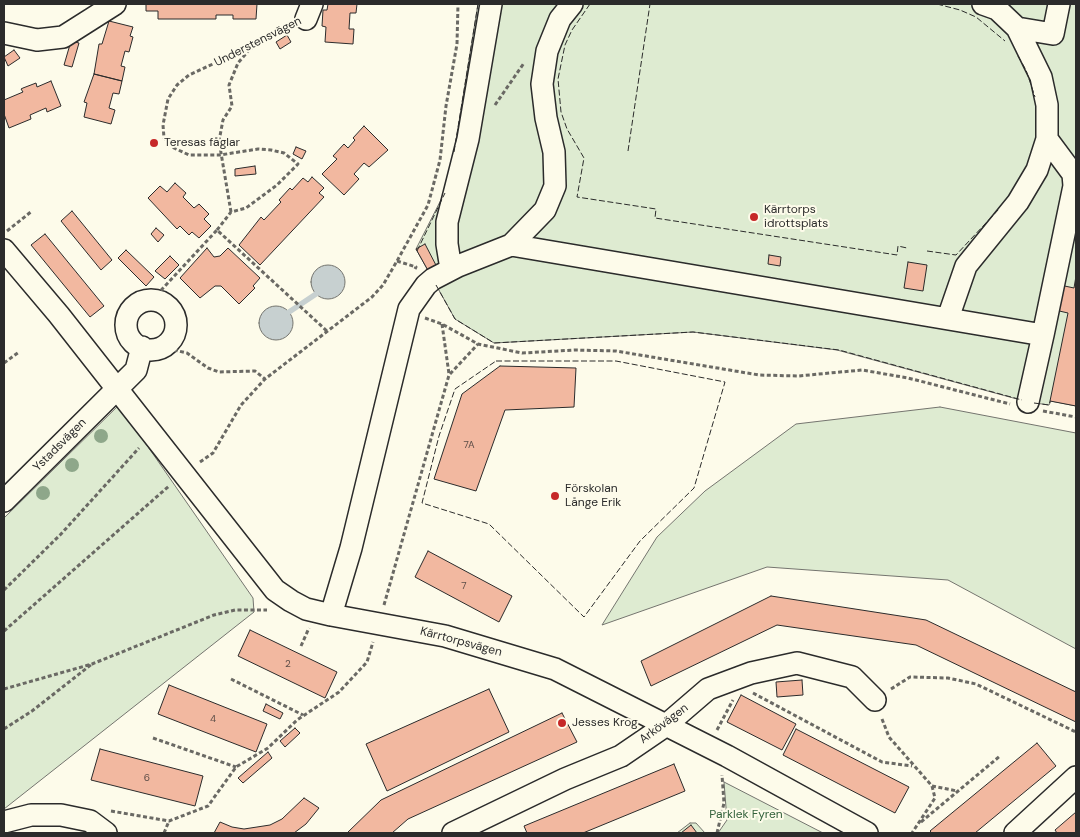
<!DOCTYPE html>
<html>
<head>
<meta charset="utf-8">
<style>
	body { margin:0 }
	#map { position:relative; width:1080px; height:837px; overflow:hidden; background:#fdfbea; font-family:"DM Sans",sans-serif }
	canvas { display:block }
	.frame { position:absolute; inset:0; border:5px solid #2b2b2b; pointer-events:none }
</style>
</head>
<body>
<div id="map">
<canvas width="1080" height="837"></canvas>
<div class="frame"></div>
</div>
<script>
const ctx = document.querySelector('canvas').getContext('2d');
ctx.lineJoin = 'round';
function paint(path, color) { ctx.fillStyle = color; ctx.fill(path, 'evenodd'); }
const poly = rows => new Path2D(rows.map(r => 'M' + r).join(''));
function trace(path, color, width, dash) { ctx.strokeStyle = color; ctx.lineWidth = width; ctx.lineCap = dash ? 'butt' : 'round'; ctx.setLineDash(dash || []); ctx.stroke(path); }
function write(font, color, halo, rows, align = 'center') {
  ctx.font = font + ' "DM Sans",sans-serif'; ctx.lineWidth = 4; ctx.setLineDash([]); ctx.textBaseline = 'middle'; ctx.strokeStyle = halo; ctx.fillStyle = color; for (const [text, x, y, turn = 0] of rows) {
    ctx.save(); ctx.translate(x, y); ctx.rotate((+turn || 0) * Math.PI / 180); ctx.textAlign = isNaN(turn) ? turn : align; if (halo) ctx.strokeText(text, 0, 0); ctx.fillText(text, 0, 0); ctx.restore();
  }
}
const green = poly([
	[478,4,1076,4,1076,406,1051,401,1049,405,1028,402,837,350,693,332,494,343,455,319,416,249,449,184,478,4],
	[119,405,253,598,254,612,4,809,4,518,119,405],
	[940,407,1076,433,1076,649,948,580,767,567,602,625,657,537,705,491,796,424,940,407],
	[724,782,823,833,718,833,727,820,724,782],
	[690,823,696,823,705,833,677,833,690,823]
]);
const water = poly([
	'311 282a17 17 0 1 1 34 0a17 17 0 1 1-34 0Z',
	'259 323a17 17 0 1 1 34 0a17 17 0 1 1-34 0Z'
]);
const stream = poly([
	[289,312,316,294]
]);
const building = poly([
	[146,4,257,4,256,19,233,19,233,15,216,15,216,19,158,19,158,11,146,11,146,4],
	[328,4,357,4,356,13,350,13,349,29,354,29,353,44,325,42,326,27,322,26,323,10,327,10,328,4],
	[109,21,133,27,130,36,133,37,129,52,125,51,121,66,125,67,122,81,94,74,99,44,102,44,109,21],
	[287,35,291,42,280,49,276,42,287,35],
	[71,41,79,43,72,67,64,65,71,41],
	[14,50,20,58,8,66,4,57,14,50],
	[94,74,122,81,119,94,113,93,109,108,115,110,111,124,84,117,87,103,84,102,94,74],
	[51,81,61,106,47,112,46,108,30,115,31,119,9,128,4,114,4,100,23,92,21,89,23,88,36,83,37,87,51,81],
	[364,126,388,150,369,167,364,163,354,174,359,179,344,195,322,174,337,159,333,156,344,144,348,148,355,140,353,138,364,126],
	[296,147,306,151,302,159,293,154,296,147],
	[255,166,256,174,235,176,235,169,255,166],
	[312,177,324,188,319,193,324,197,260,265,239,245,261,217,264,220,281,202,279,200,290,188,292,190,303,178,308,182,312,177],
	[175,183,186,193,183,197,194,208,199,204,209,214,204,219,211,226,199,238,192,232,189,235,180,226,177,229,148,198,160,186,167,192,175,183],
	[72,211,112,260,101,270,61,221,72,211],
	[156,228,164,235,158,242,151,234,156,228],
	[45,234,104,306,90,317,31,245,45,234],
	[425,244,438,269,430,274,416,249,425,244],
	[207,248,214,257,220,256,228,248,260,278,253,286,255,288,239,304,221,286,215,286,200,298,180,278,207,248],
	[126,250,154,277,146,286,118,258,126,250],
	[769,255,781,257,780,266,768,264,769,255],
	[170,256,179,265,165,279,155,271,170,256],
	[908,262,927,265,923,291,904,288,908,262],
	[1076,276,1076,406,1050,401,1068,313,1055,310,1060,285,1074,288,1076,276],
	[500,366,576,368,574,407,505,410,476,491,434,479,462,394,500,366],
	[428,551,512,596,499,622,415,577,428,551],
	[771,596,926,620,1076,692,1076,722,916,645,777,625,651,686,641,661,771,596],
	[250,630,337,672,325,698,238,656,250,630],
	[802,680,803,695,777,697,776,682,802,680],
	[169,685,267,724,256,752,158,714,169,685],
	[489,689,509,732,387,791,366,744,489,689],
	[741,695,796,724,782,750,727,722,741,695],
	[266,704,283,713,280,719,263,711,266,704],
	[562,713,577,742,408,819,392,833,347,833,381,800,562,713],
	[295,728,300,733,285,747,280,741,295,728],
	[796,729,909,787,895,813,783,755,796,729],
	[1037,743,1056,766,975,833,932,833,930,831,1037,743],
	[100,749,203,776,195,806,91,780,100,749],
	[268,752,272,758,243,783,238,778,268,752],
	[674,764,685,791,583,833,527,833,524,826,674,764],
	[304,798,319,808,306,824,294,833,214,833,220,822,232,827,244,829,270,825,282,819,304,798],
	[1076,812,1076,833,1057,833,1055,830,1076,812],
	[691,825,697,833,681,833,691,825]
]);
const path = poly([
	[495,105,524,63],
	[231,212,219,141,223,120,232,106,229,85,238,63,249,50],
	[217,230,231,212,246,208,277,185,298,164,284,153,271,150,258,149,220,155,189,155,174,148,164,138,163,125,168,99,177,85,189,75,239,52,250,49,289,26],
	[7,231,32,211],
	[397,261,416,267,415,269],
	[152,300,217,230,328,332],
	[425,318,442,324,478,344,522,353,574,350,616,351,759,375,798,376,862,370,908,378,1010,404],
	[442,324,449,374],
	[161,347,187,353,208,368,219,372,255,371,265,379],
	[4,363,19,352],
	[1043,411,1076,417],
	[200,462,213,453,241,405,265,379,372,297,383,285,397,261,428,205,440,160,446,106,457,44,458,4],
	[4,590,61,534,139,448],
	[384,605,449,375,478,344],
	[4,631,169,486],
	[301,646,309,628],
	[231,679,303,715],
	[4,689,92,664,214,615,235,610,267,610],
	[891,689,910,677,948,678,976,684,1076,732],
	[753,693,882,762,912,766],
	[882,719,889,737,932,786,935,798,912,833],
	[4,729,32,711,92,664],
	[717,730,733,700],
	[153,738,236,767],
	[932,786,957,791],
	[111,811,169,821,208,806,236,767,268,748,297,720,339,692,367,662,373,642],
	[921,822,1000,756],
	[164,833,169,821],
	[717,833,724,803,722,775]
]);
const minor = poly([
	[983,4,997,9,1017,28],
	[306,19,312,4],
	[4,33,37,40,63,37,115,4],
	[511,245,545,210,555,186,554,152,546,118,542,84,547,51,560,19,572,4],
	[4,250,59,315,275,590,291,601,306,609,331,615,445,636,555,669,727,756,867,833],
	[451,269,447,244,447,222,468,139,491,4],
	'126 325a25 25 0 1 1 50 0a25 25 0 1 1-50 0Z',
	[948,318,966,266,1018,202,1037,170,1047,139,1047,105,1041,77,1017,28,1053,34,1059,4],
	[1028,402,1043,335],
	[4,501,136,370,142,347],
	[331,615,351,548,409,309,426,285,433,279,458,266,511,245,1043,335,1074,186,1073,174,1047,139],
	[4,822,31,815,61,815,90,821,106,833],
	[453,833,565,779,621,756,665,726,708,689,751,673,797,663,852,677,875,700],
	[1015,833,1076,777]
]);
const fence = poly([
	[590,4,572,30,565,45,558,79,561,112,567,129,584,158,577,197,656,209,655,218,897,255,898,246,907,248],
	[937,4,960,10,976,17,1005,41],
	[1018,56,1026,70,1035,97],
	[628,151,650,4],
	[454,152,478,4],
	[417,251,445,193],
	[927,251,956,255,999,209],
	[436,285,455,319,494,343,693,332,839,350,1022,400],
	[496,361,616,361,725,382,694,488,640,541,584,617,489,524,422,503,439,436,455,389,496,361],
	[1034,403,1049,405,1050,401]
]);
const trees = [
	[101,436],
	[72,465],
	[43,493]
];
const markers = [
	[154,143,5,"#c62828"],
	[754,217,5,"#c62828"],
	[555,496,5,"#c62828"],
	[562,723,5,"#c62828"]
];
const numberNames = [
	["7A",469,445],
	["7",464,586],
	["2",288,664],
	["4",213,719],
	["6",147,778]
];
const streetNames = [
	["Understensvägen",258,42,-27],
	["Ystadsvägen",60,445,-45],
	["Kärrtorpsvägen",461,642,15],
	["Arkövägen",664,724,-37]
];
const poiNames = [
	["Teresas fåglar",164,143],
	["Kärrtorps",764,210],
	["idrottsplats",764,224],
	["Förskolan",565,489],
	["Långe Erik",565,503],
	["Jesses Krog",572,723]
];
const parkNames = [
	["Parklek Fyren",746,815]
];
paint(green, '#deebd1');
trace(green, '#74746e', 1);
paint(water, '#c7d0d0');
trace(water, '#74746e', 1);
trace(stream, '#c7d0d0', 5.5);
paint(building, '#f2b8a0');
trace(building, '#2b2b2b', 1);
trace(minor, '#2b2b2b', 24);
trace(path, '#6a6964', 3, [4, 2.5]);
trace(minor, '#fdfbea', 21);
trace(fence, '#2b2b2b', 1, [6, 2.5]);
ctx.fillStyle = '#8ea78a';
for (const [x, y] of trees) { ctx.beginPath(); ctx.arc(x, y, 7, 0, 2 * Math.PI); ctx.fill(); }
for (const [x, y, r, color] of markers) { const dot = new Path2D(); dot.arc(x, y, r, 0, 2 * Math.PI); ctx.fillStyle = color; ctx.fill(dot); trace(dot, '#fdfbea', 2); }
write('10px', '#5d4e48', null, numberNames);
write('12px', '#2b2b2b', '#fdfbea', streetNames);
write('12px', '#2b2b2b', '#fdfbea', poiNames, 'left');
write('12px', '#34623c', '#fdfbea', parkNames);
</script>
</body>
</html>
